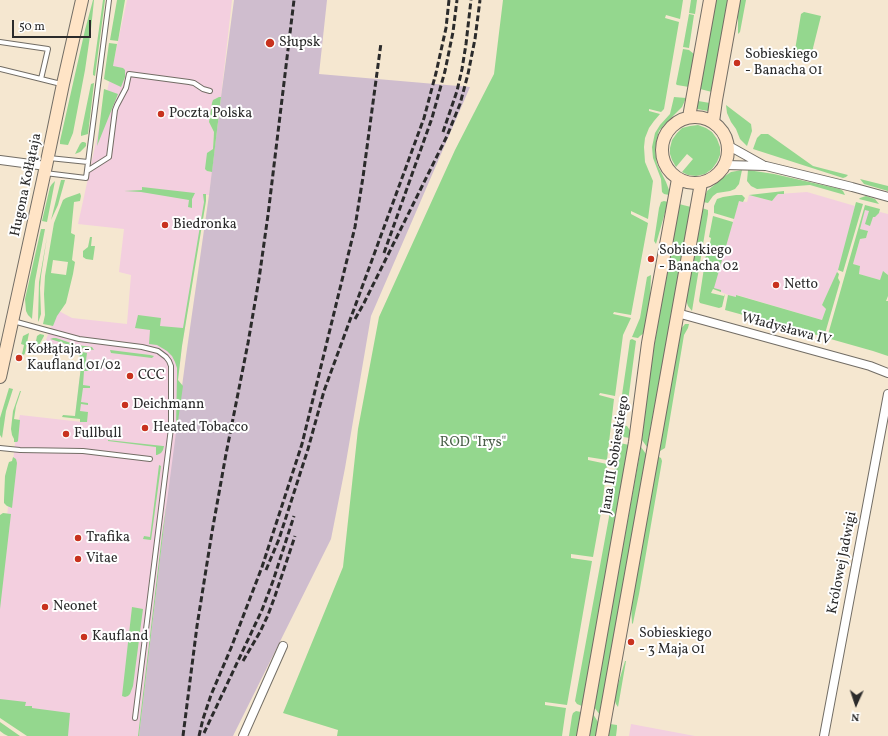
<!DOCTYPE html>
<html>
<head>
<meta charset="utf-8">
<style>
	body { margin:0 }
	#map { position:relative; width:888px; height:736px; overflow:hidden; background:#f5e7d0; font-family:Vollkorn,serif }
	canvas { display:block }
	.north { position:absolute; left:836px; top:684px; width:40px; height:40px; -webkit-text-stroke:3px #fff; paint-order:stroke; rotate:183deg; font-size:11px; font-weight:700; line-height:16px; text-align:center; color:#2b2b2b }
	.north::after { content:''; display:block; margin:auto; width:14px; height:18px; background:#2b2b2b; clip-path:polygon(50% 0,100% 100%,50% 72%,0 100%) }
	.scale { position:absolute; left:12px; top:20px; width:79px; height:18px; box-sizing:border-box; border:2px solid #2b2b2b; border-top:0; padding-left:5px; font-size:12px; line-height:14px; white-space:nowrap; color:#2b2b2b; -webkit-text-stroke:3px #fff; paint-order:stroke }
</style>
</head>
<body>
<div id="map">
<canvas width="888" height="736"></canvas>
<div class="north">N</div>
<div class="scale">50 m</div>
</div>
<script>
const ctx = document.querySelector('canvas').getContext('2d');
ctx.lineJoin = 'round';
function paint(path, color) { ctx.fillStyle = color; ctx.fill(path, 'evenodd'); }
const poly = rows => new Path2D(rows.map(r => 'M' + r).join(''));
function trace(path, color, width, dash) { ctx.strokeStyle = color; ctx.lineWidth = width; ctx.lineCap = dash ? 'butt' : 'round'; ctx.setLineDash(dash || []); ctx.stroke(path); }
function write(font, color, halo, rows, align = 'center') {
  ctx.font = font + ' Vollkorn,serif'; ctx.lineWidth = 4; ctx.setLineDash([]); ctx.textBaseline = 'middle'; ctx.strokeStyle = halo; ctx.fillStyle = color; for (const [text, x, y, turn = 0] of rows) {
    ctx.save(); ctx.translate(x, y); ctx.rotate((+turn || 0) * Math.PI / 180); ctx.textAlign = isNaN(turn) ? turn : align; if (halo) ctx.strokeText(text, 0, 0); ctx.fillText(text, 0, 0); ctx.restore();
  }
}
const built = poly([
	[127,0,232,0,221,97,215,99,209,122,214,132,213,149,207,171,212,172,209,195,206,195,182,346,178,380,183,386,155,605,139,736,48,736,0,705,0,579,17,426,20,415,82,422,82,417,75,416,82,358,78,355,43,348,57,310,72,318,127,324,131,275,119,272,124,229,78,224],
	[807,192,855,206,839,269,822,305,826,309,822,320,737,295,736,297,728,295,721,292,721,290,713,288,739,201,747,202,749,195,772,201,774,198,778,194],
	[865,209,869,210,870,226,873,216,879,213,880,212,888,214,888,275,885,272,880,280,858,274,860,266,853,264,860,239,866,238,868,232,860,229],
	[631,724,695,736,629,736]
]);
const industrial = poly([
	[234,0,327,0,319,74,470,87,371,316,345,468,331,539,233,736,139,736,167,501,186,356,209,195,221,97]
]);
const green = poly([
	[93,0,94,0,91,29,85,70,73,133,68,145,60,144,60,141,85,30],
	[103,0,105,0,95,76,93,75,93,72],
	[117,0,125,0,118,41,110,40],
	[503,0,683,0,680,19,666,15,665,18,679,22,664,109,661,112,649,109,649,111,660,114,654,121,649,128,645,138,644,147,645,162,653,181,648,219,631,211,631,214,648,223,631,315,614,312,613,314,631,318,623,335,615,396,600,393,599,395,614,399,607,460,588,457,588,460,607,464,602,507,593,557,571,554,571,558,592,561,567,705,545,702,545,705,566,708,562,736,337,736,338,730,283,713,343,567,358,429,379,317,455,150,494,74],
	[691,0,697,0,695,14,689,13],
	[716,0,728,0,712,92,700,89],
	[740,0,746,0,740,32,738,34,738,15],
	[804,12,821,16,813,48,814,52,809,59,796,52,795,50,801,14],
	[689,14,694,15,689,48,683,47],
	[109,43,117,44,113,66,123,68,125,70,125,77,121,87,104,79],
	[683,49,689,50,694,54,689,87,677,85,676,84],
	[94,83,88,134,81,136,81,133,91,84],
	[104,89,118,94,97,146],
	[219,97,221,97,212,172,207,171,205,169,207,153,213,149,214,132,209,122,212,103,213,100],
	[674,97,686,98,682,107,664,125,659,131,657,138,655,150,657,164,666,182,669,190,669,195,664,194,662,192,661,179,653,158,652,147,655,133,660,125,670,114],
	[698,101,710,103,708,111,697,109],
	[726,105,751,124,752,131,747,146,740,139,736,129,731,122,727,113],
	[698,125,706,128,712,132,717,139,720,147,720,155,717,162,712,169,705,174,696,176,688,175,682,172,693,159,687,154,676,167,672,160,670,154,670,148,672,140,677,133,682,128,690,126],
	[761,134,768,134,813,166,848,175,846,177,843,178,753,149,757,138],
	[82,142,84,142,86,143,86,146,80,152,75,154,80,144],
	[742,170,739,184,735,189,730,191,717,193,713,196,708,203,703,202,707,191,725,176,731,172],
	[748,170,774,174,840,189,843,191,845,195,810,185,757,189,751,186,747,181],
	[860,179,888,186,888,191,864,184],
	[61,180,65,180,58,205,51,220],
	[55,181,47,222,42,221,50,187,52,184],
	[142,187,195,193,192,199,192,208,188,207,189,200,141,192,124,191,142,190],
	[784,191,784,194,778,194,776,196,772,201,749,195],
	[80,193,81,196,80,201,74,202,72,222,71,233,75,235,72,260,75,262,73,274,66,303,57,316,53,326,43,324,45,315,44,294,45,276,54,223,63,200,66,198],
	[53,260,68,262,66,275,51,273],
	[203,194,206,194,206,201,182,346,178,380,183,386,177,428,176,428,177,374,177,368,175,362,172,356,167,351,157,345,149,344,150,330,135,328,138,315,161,318,160,326,183,328,204,202],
	[736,195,742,195,745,198,743,202,739,201,734,219,714,213,714,206,717,199,723,197],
	[866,196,875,199,879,204,859,199,860,198],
	[661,202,664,201,668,202,656,244,654,241,659,208],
	[856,202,863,204,843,272,838,270],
	[679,204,691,207,647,447,642,440,650,370],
	[865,205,880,209,879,213,875,217,873,217,870,226,865,224,869,211,865,210,860,229,868,231,866,238,860,239,853,264,860,266,859,274,880,280,883,271,888,275,888,296,886,301,888,301,888,356,873,351,827,338],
	[702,208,708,210,708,214,692,311,688,306,686,300],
	[713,216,733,222,714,288,721,290,721,292,713,289,711,293,724,296,725,294,722,307,719,308,700,303,699,301,707,248,709,248,711,238,709,237],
	[41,229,45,229,35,281,32,319,28,315,26,311,25,299],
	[47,237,41,276,40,288,41,314,39,320,38,322,39,282],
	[90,237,92,237,91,246,95,246,93,260,86,259,83,257,83,251,88,247],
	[837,272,839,274,838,278,840,282,824,337,725,310,728,295,736,297,736,295,822,320,826,309,822,305],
	[651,275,650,301,644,333,640,336,638,338,632,337,640,318,647,277],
	[685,324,689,324,688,328,684,335,665,448,660,451,658,450,675,358,681,329],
	[29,333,25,353,24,355,22,354,24,345,21,344,23,336],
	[40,334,44,335,44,336,33,356,37,336],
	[53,338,56,338,77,345,92,347,94,350,79,348,50,339],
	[632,339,636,341,625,424,619,424,618,422,628,354,630,340],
	[46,343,50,343,78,351,87,353,85,368,92,369,92,371,84,371,83,385,90,386,90,388,83,388,81,402,88,403,88,405,81,404,80,411,88,412,87,422,80,422,80,419,62,417,63,415,75,416,82,358,78,355,50,349,48,355,45,354,43,351],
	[110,350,150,355,154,356,152,358,111,353],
	[9,388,13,389,6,411,2,438,0,435,0,418],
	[20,391,21,391,16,406,14,419,20,420,18,441,17,442,14,442,14,439,12,435,11,429,13,411],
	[618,425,627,426,631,432,630,438,617,436],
	[108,440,163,446,164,446,163,450,161,453,157,455,156,455,156,447,108,441],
	[620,443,629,445,582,706,577,704,575,701,609,517,617,448,618,445],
	[641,447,646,454,600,715,594,707],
	[657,456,661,458,662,461,639,594,633,623,632,624,631,604],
	[13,457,16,459,17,463,12,508,7,506,4,503,4,500,5,476,8,465,9,462,12,461],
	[159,465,161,466,151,540,143,539,144,536,150,537],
	[167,501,139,736,138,736,162,535],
	[3,513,11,514,0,609,0,515],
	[132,607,143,609,133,686,130,694,128,696,125,697,122,696],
	[625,661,626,661,618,707,616,704,614,698],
	[0,699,26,702,25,706,32,706,32,708,70,713,68,736,27,736,0,718],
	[576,711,581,712,577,736,569,736,572,716,573,713],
	[593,714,598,722,596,736,589,736],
	[0,722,20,736,8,736,4,734,0,731],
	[610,724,617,725,617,728,616,736,608,736]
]);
const lane = poly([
	[0,42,48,49,41,79,61,84],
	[0,69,41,79],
	[49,158,88,162],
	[87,171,109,157,115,110,117,105,126,88,129,74,189,82,194,83,203,89,210,91],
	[45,173,86,178,109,0],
	[13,321,79,339,142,347,158,351,166,357,169,361,171,366,171,428,135,718],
	[0,448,20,450,83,451,150,459]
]);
const street = poly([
	[729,146,763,165],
	[0,160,46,166],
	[725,165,766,166,852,187,888,197],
	[677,313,870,366,888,373],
	[243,736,283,646],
	[824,736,888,394]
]);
const secondary = poly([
	'662 150a33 33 0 1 1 66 0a33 33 0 1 1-66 0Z',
	[689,117,710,0],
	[713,122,716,100,734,0],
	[0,377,46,166,63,84,82,0],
	[583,736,635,442,648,343,678,179],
	[602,736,701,183]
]);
const rail = poly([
	[443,132,457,91,462,69,466,44,471,0],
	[384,253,432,118,445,71,453,32,457,0],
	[355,319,364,303,447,136,460,104,468,74,475,39,480,0],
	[266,570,279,539,308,449,324,391,424,118,436,73,446,28,449,0],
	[243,661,260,632,268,615,275,596,295,536],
	[204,733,262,610,273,581,294,516],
	[183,736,197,626,212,532,226,454,248,343,259,279,268,215,294,0],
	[199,736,203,719,211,695,231,648,262,567,302,444,355,227,363,177,381,43]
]);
const markers = [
	[270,43,5,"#c8321e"],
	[737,63,4,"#c8321e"],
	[161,114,4,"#c8321e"],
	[165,225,4,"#c8321e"],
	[651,259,4,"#c8321e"],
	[776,285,4,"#c8321e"],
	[19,358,4,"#c8321e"],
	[130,376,4,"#c8321e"],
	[125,405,4,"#c8321e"],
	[145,428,4,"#c8321e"],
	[66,434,4,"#c8321e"],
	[78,538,4,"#c8321e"],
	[78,559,4,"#c8321e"],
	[45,607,4,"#c8321e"],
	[84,637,4,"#c8321e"],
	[631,642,4,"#c8321e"]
];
const poiNames = [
	["Słupsk",279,43],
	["Sobieskiego",745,55],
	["- Banacha 01",745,71],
	["Poczta Polska",169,114],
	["Biedronka",173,225],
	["Sobieskiego",659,251],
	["- Banacha 02",659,267],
	["Netto",784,285],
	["Kołłątaja -",27,350],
	["Kaufland 01/02",27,366],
	["CCC",138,376],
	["Deichmann",133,405],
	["Heated Tobacco",153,428],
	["Fullbull",74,434],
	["Trafika",86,538],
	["Vitae",86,559],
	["Neonet",53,607],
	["Sobieskiego",639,634],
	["- 3 Maja 01",639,650],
	["Kaufland",92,637]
];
const streetNames = [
	["Hugona Kołłątaja",27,185,-78],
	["Władysława IV",786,330,15],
	["Jana III Sobieskiego",616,455,-81],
	["Królowej Jadwigi",843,563,-79]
];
const parkNames = [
	["ROD \"Irys\"",473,443]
];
paint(built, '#f3cfdf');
paint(industrial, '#cfbdce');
paint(green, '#94d78e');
trace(lane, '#726d65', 6);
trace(street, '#726d65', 10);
trace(secondary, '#726d65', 14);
trace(lane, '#fff', 4);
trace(street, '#fff', 8);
trace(secondary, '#ffe4c6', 12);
trace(rail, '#2b2b2b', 3, [6, 3]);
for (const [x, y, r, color] of markers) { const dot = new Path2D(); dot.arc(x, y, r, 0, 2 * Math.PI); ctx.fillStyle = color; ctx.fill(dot); trace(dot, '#fff', 1.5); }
write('14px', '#2b2b2b', '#fff', poiNames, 'left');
write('14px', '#2b2b2b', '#fff', streetNames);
write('14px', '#4a5f49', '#fff', parkNames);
</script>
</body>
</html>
